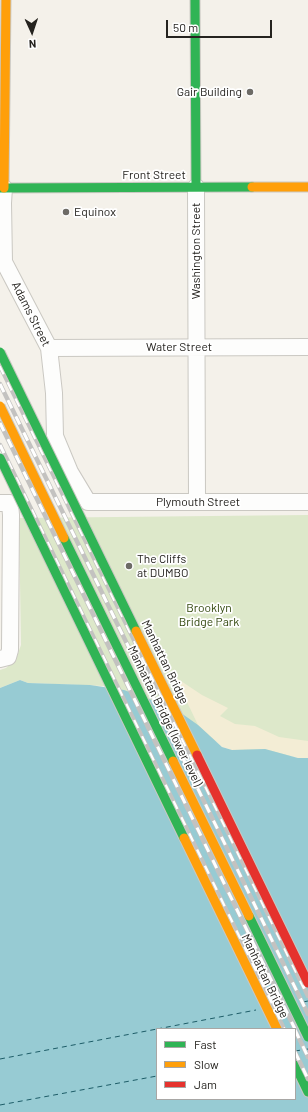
<!DOCTYPE html>
<html>
<head>
<meta charset="utf-8">
<style>
	body { margin:0 }
	#map { position:relative; width:308px; height:1112px; overflow:hidden; background:#f4f1ea; font-family:Barlow,sans-serif }
	canvas { display:block }
	.legend { position:absolute; left:156px; top:1028px; width:140px; height:72px; box-sizing:border-box; background:#fff; border:1px solid #a8a7a5; margin:0; padding:5px 7px; list-style:none; font-size:12px; color:#25231f }
	.legend li { display:flex; align-items:center; gap:8px; height:20px }
	.legend b { width:20px; border:1px solid #a8a7a5 }
	.north { position:absolute; left:12px; top:12px; width:40px; height:40px; -webkit-text-stroke:3px #fff; paint-order:stroke; rotate:177deg; font-size:11px; font-weight:700; line-height:16px; text-align:center; color:#25231f }
	.north::after { content:''; display:block; margin:auto; width:14px; height:18px; background:#25231f; clip-path:polygon(50% 0,100% 100%,50% 72%,0 100%) }
	.scale { position:absolute; left:166px; top:20px; width:106px; height:18px; box-sizing:border-box; border:2px solid #25231f; border-top:0; padding-left:5px; font-size:12px; line-height:14px; white-space:nowrap; color:#25231f; -webkit-text-stroke:3px #fff; paint-order:stroke }
</style>
</head>
<body>
<div id="map">
<canvas width="308" height="1112"></canvas>
<ul class="legend">
<li><b style="height:5px;background:#30b455"></b>Fast</li>
<li><b style="height:5px;background:#ff9f0a"></b>Slow</li>
<li><b style="height:5px;background:#e5322d"></b>Jam</li>
</ul>
<div class="north">N</div>
<div class="scale">50 m</div>
</div>
<script>
const ctx = document.querySelector('canvas').getContext('2d');
ctx.lineJoin = 'round';
function paint(path, color) { ctx.fillStyle = color; ctx.fill(path, 'evenodd'); }
const poly = rows => new Path2D(rows.map(r => 'M' + r).join(''));
function trace(path, color, width, dash) { ctx.strokeStyle = color; ctx.lineWidth = width; ctx.lineCap = dash ? 'butt' : 'round'; ctx.setLineDash(dash || []); ctx.stroke(path); }
function write(font, color, halo, rows, align = 'center') {
  ctx.font = font + ' Barlow,sans-serif'; ctx.lineWidth = 3.5; ctx.setLineDash([]); ctx.textBaseline = 'middle'; ctx.strokeStyle = halo; ctx.fillStyle = color; for (const [text, x, y, turn = 0] of rows) {
    ctx.save(); ctx.translate(x, y); ctx.rotate((+turn || 0) * Math.PI / 180); ctx.textAlign = isNaN(turn) ? turn : align; if (halo) ctx.strokeText(text, 0, 0); ctx.fillText(text, 0, 0); ctx.restore();
  }
}
const green = poly([
	[308,515,308,758,232,750,104,686,28,683,20,680,0,688,0,670,6,668,16,659,21,645,19,518]
]);
const sand = poly([
	[175,677,202,695,228,708,220,716,235,724,255,726,279,737,308,741,308,758,298,758,265,749,232,750,222,747,198,725]
]);
const water = poly([
	[20,680,28,683,90,685,124,690,174,708,198,725,222,747,232,750,265,749,298,758,308,758,308,1112,0,1112,0,688],
	[157,1029,295,1029,295,1099,157,1099]
]);
const ferry = poly([
	[303,1002,308,1001],
	[157,1029,256,1010],
	[295,1051,308,1049],
	[0,1059,157,1029],
	[0,1105,157,1076]
]);
const street = poly([
	[196,187,197,502],
	[4,188,3,203,4,262,49,348,54,393,55,436,70,472,88,502,308,502],
	[49,348,308,347],
	[0,503,10,503,11,515,10,650,8,657,0,659]
]);
const fast = poly([
	[195,0,196,187],
	[0,188,252,187],
	[295,1065,308,1092]
]);
const slow = poly([
	[252,187,308,187],
	[4,188,6,0]
]);
const rail = poly([
	[0,366,308,996],
	[0,384,308,1014],
	[0,423,295,1029],
	[0,445,284,1029],
	[295,1030,308,1057],
	[295,1052,308,1079]
]);
const fastBridge = poly([
	[0,352,136,631],
	[0,458,184,838],
	[64,538,173,761],
	[249,916,308,1037]
]);
const slowBridge = poly([
	[0,406,64,538],
	[136,631,197,755],
	[173,761,249,916],
	[184,838,277,1029]
]);
const jamBridge = poly([
	[197,755,308,983]
]);
const markers = [
	[250,92,4,"#6d6b66"],
	[66,212,4,"#6d6b66"],
	[129,566,4,"#6d6b66"]
];
const poiNames = [
	["Gair Building",242,92,"right"],
	["Equinox",74,212],
	["The Cliffs",137,559],
	["at DUMBO",137,573]
];
const streetNames = [
	["Front Street",154,175],
	["Washington Street",196,251,-90],
	["Adams Street",31,314,63],
	["Water Street",179,347],
	["Plymouth Street",198,502],
	["Manhattan Bridge",165,662,64],
	["Manhattan Bridge (lower level)",165,716,64],
	["Manhattan Bridge",265,976,64]
];
const parkNames = [
	["Brooklyn",209,608],
	["Bridge Park",209,622]
];
paint(green, '#dde8ca');
paint(sand, '#f3edd5');
paint(water, '#97cbd3');
trace(ferry, '#1d5c67', 1, [5, 4]);
trace(street, '#cac8c2', 18);
trace(fast, '#cac8c2', 11);
trace(slow, '#cac8c2', 11);
trace(street, '#fdfdfc', 16);
trace(fast, '#30b455', 9);
trace(slow, '#ff9f0a', 9);
trace(rail, '#c3c2c0', 4.5);
trace(rail, '#fff', 3, [9]);
trace(fastBridge, '#cac8c2', 11, []);
trace(slowBridge, '#cac8c2', 11, []);
trace(jamBridge, '#cac8c2', 11, []);
trace(fastBridge, '#30b455', 9);
trace(slowBridge, '#ff9f0a', 9);
trace(jamBridge, '#e5322d', 9);
for (const [x, y, r, color] of markers) { const dot = new Path2D(); dot.arc(x, y, r, 0, 2 * Math.PI); ctx.fillStyle = color; ctx.fill(dot); trace(dot, '#fff', 1.5); }
write('12px', '#25231f', '#fff', poiNames, 'left');
write('12px', '#25231f', '#fff', streetNames);
write('12px', '#31470c', '#fff', parkNames);
</script>
</body>
</html>
